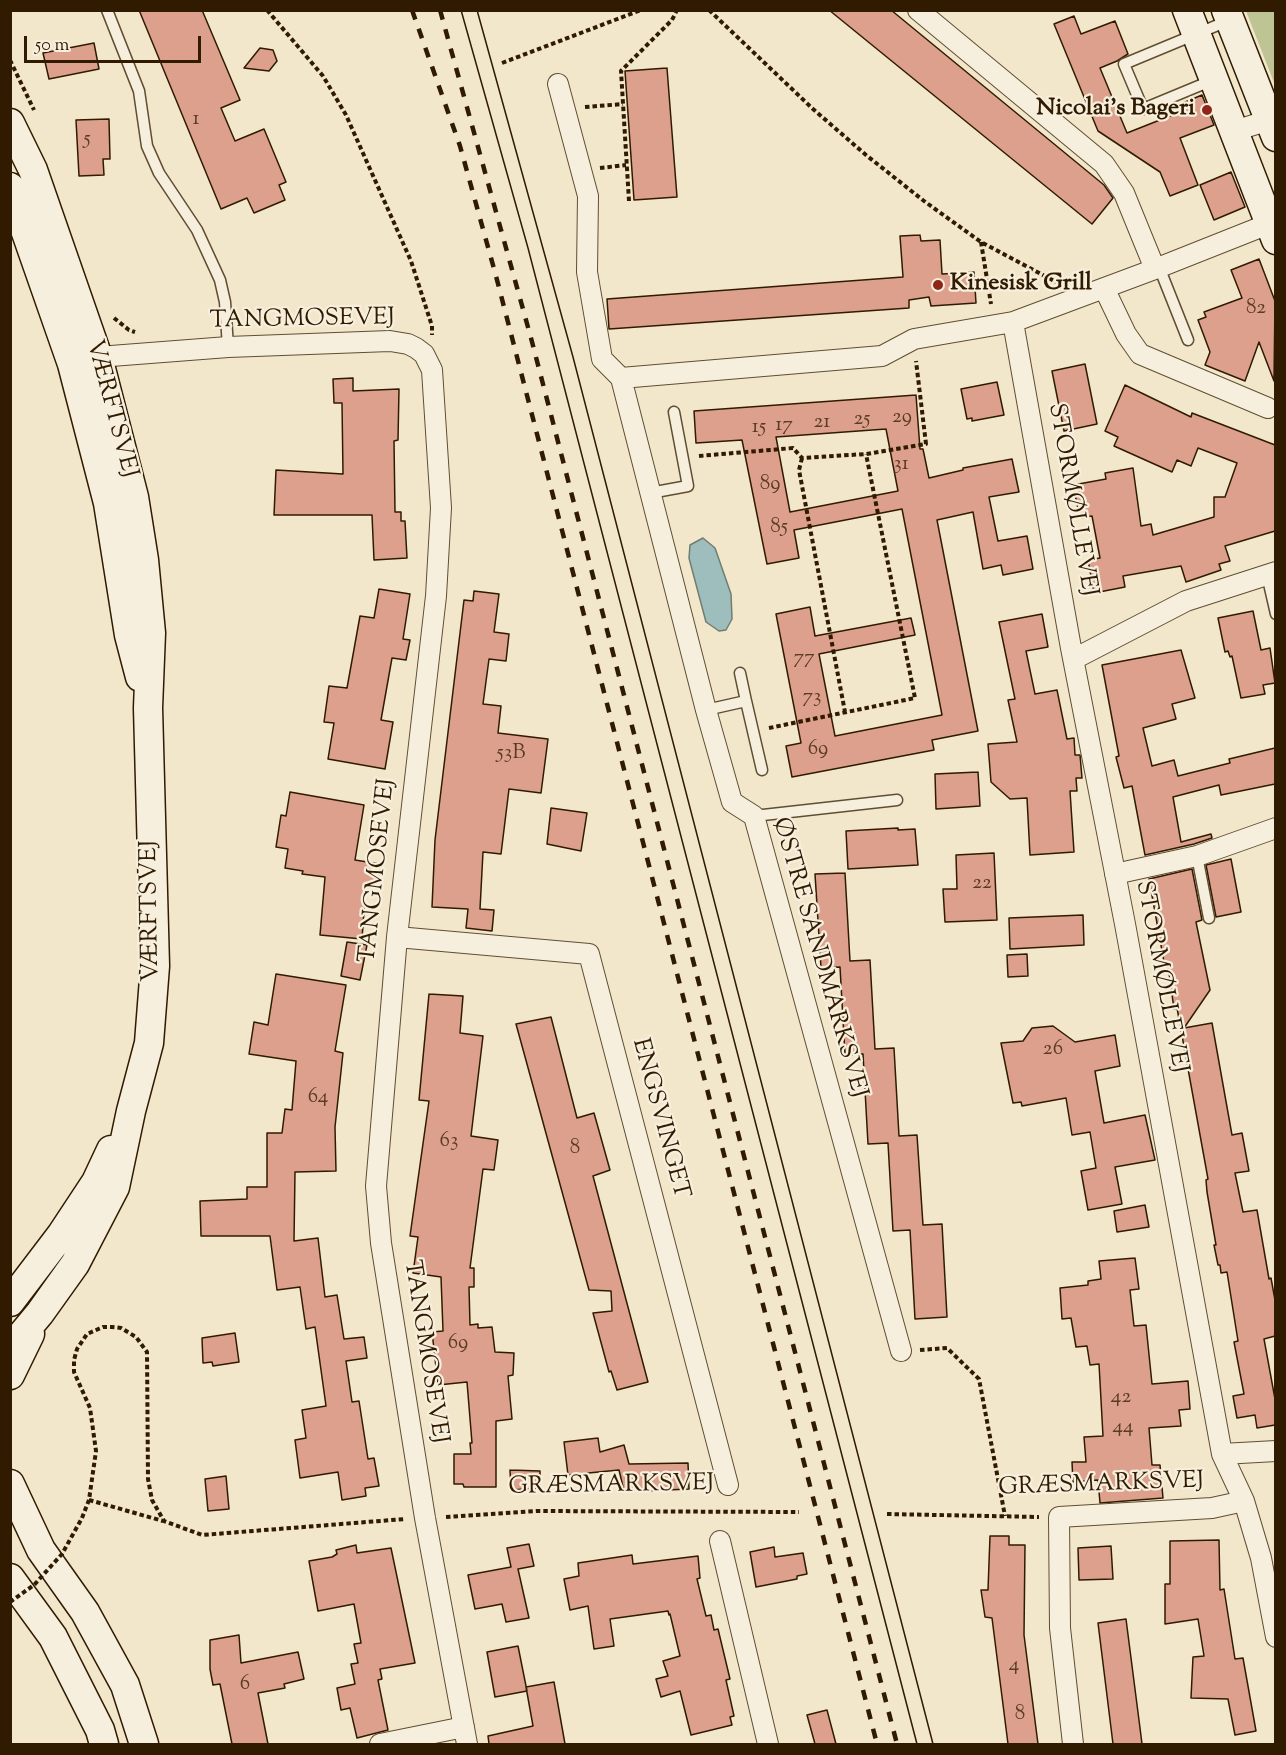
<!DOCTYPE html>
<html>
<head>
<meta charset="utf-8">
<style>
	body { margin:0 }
	#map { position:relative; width:1286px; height:1755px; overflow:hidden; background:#f2e7ca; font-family:"Sorts Mill Goudy",serif }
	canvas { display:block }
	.frame { position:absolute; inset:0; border:12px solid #301b00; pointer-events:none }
	.scale { position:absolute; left:24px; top:36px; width:177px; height:27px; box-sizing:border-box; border:3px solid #301b00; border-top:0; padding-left:8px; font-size:18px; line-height:21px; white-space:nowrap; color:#301b00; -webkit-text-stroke:4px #f7efdd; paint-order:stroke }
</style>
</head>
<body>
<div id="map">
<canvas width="1286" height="1755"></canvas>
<div class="frame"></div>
<div class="scale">50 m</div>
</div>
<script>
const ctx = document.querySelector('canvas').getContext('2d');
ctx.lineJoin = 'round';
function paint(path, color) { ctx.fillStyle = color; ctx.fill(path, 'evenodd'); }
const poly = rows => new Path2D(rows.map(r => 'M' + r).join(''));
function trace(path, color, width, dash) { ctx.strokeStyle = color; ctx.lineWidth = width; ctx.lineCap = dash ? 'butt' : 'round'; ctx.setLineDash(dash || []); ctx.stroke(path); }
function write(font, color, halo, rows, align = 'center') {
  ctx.font = font + ' "Sorts Mill Goudy",serif'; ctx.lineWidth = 4.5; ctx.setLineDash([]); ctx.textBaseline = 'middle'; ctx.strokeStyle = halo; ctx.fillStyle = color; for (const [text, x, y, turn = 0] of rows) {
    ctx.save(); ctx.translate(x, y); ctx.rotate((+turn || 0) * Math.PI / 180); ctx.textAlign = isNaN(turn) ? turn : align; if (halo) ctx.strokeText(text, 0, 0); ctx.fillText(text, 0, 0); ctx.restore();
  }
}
const green = poly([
	[1246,11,1275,11,1275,85]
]);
const water = poly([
	[703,538,715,548,731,594,732,619,726,630,719,631,706,622,689,558,690,545,703,538]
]);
const building = poly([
	[139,10,202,10,240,100,221,108,235,141,264,129,286,182,279,185,285,200,254,213,247,198,221,209,139,10],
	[829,10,891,10,1104,185,1113,198,1092,224,829,10],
	[1074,16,1081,34,1115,21,1128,54,1117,61,1100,68,1127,133,1175,114,1173,107,1202,95,1214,125,1180,138,1198,185,1170,196,1160,172,1098,131,1054,24,1074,16],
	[94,43,99,69,49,79,43,53,94,43],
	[260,48,273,50,277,61,269,71,244,68,260,48],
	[667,68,677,197,634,200,625,71,667,68],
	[109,119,110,159,103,159,104,175,79,176,76,120,109,119],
	[1231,172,1245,207,1214,220,1200,185,1231,172],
	[920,235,921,241,940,240,942,274,974,272,976,303,931,306,929,297,909,300,909,308,609,329,607,299,903,277,900,236,920,235],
	[1259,259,1275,301,1274,381,1259,342,1245,381,1205,365,1210,352,1198,320,1206,317,1204,312,1242,298,1231,270,1259,259],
	[1085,364,1097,424,1064,431,1052,371,1085,364],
	[353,378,353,391,399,389,398,440,394,441,395,512,401,512,401,521,405,521,407,558,374,560,372,515,274,515,276,470,343,474,342,403,334,403,333,379,353,378],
	[997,382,1004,415,972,421,972,418,967,419,961,389,997,382],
	[1125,385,1191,417,1192,413,1275,445,1275,531,1225,546,1230,561,1219,564,1221,570,1186,582,1181,566,1123,576,1125,587,1094,593,1088,560,1100,558,1092,516,1080,518,1073,485,1106,479,1105,473,1133,468,1141,526,1151,524,1153,535,1214,517,1214,497,1225,497,1237,463,1198,448,1191,466,1177,460,1172,472,1114,446,1118,437,1105,431,1125,385],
	[916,395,920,449,923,449,929,478,963,470,963,468,1012,459,1019,492,989,497,998,541,1027,536,1033,569,1003,575,1001,565,983,569,973,512,937,520,978,731,932,740,934,750,792,777,786,746,801,743,776,614,810,607,815,636,911,618,915,635,819,654,835,736,942,715,902,509,794,530,799,558,767,564,742,440,696,443,694,411,916,395],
	[886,429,898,491,790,512,776,437,886,429],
	[379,589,410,594,403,639,410,640,406,660,392,658,381,720,393,722,385,769,328,759,334,723,324,722,329,686,347,688,360,616,374,618,379,589],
	[474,591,499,594,494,632,509,634,506,661,489,659,483,704,501,706,498,733,548,739,541,793,509,789,501,854,483,852,480,909,494,910,492,931,466,928,468,909,432,907,435,840,464,600,473,601,474,591],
	[1253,611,1261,650,1270,648,1275,683,1263,685,1265,694,1241,698,1232,656,1230,657,1228,651,1225,652,1218,618,1253,611],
	[1042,614,1048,647,1026,651,1035,694,1057,690,1067,739,1074,738,1075,755,1080,755,1082,778,1076,778,1077,791,1070,791,1074,852,1030,855,1027,798,1010,799,991,782,988,744,1017,742,1008,700,1015,699,999,622,1042,614],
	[1181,650,1195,698,1172,704,1176,719,1143,728,1152,766,1174,760,1178,776,1230,763,1229,759,1275,748,1275,784,1221,795,1219,785,1173,797,1181,842,1211,834,1212,838,1194,844,1145,855,1132,786,1124,788,1116,757,1119,756,1102,665,1181,650],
	[978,772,980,806,936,809,935,774,978,772],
	[290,792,364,805,355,860,380,864,377,886,366,884,362,939,320,935,325,877,302,874,303,871,285,868,288,849,276,847,281,815,286,816,290,792],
	[551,808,587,813,581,851,547,844,551,808],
	[898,828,898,830,915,829,918,865,848,869,846,831,898,828],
	[994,853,997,920,945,922,943,889,957,889,956,855,994,853],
	[1231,859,1241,912,1216,917,1206,865,1231,859],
	[1192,869,1202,920,1196,922,1210,990,1184,1028,1212,1023,1232,1135,1242,1133,1249,1171,1235,1173,1243,1212,1257,1210,1269,1279,1271,1278,1275,1300,1275,1336,1264,1339,1275,1399,1275,1425,1257,1428,1255,1415,1237,1418,1233,1396,1244,1394,1234,1342,1238,1341,1227,1272,1221,1273,1220,1265,1218,1265,1214,1245,1216,1245,1207,1192,1206,1180,1208,1179,1177,1008,1174,1009,1169,973,1166,973,1149,879,1192,869],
	[845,873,850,961,870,960,875,1049,894,1048,899,1136,917,1135,923,1225,942,1224,947,1317,915,1319,910,1230,893,1231,888,1143,868,1144,863,1054,845,1055,840,967,821,968,815,874,845,873],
	[1083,915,1084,945,1010,949,1009,918,1083,915],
	[347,942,367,945,360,980,341,976,347,942],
	[1027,954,1028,976,1008,977,1007,955,1027,954],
	[276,974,346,985,335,1051,343,1053,335,1127,336,1171,295,1172,294,1241,318,1238,325,1297,337,1295,344,1339,364,1337,367,1358,346,1361,352,1402,359,1401,368,1459,374,1458,379,1486,365,1488,366,1496,342,1500,338,1472,300,1478,295,1440,306,1438,302,1410,326,1406,315,1327,306,1329,300,1287,277,1290,270,1236,201,1236,200,1201,247,1199,247,1187,267,1187,267,1133,282,1133,285,1109,292,1110,296,1061,249,1054,254,1022,268,1025,276,974],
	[429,994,463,996,460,1033,483,1036,471,1136,498,1140,494,1170,483,1169,470,1268,474,1268,474,1287,469,1287,470,1325,478,1324,478,1328,492,1327,495,1352,514,1353,513,1375,508,1376,512,1419,496,1421,496,1487,464,1487,463,1484,454,1484,454,1454,471,1454,470,1443,472,1443,467,1382,438,1385,432,1332,443,1331,441,1277,413,1273,418,1237,410,1236,429,1101,419,1100,429,994],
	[551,1017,577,1118,594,1113,610,1170,593,1176,648,1382,617,1390,611,1371,609,1372,593,1313,612,1311,611,1291,589,1290,516,1024,551,1017],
	[1053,1026,1075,1042,1115,1035,1120,1066,1095,1071,1104,1123,1145,1115,1155,1160,1115,1167,1122,1204,1088,1210,1081,1171,1096,1168,1090,1132,1072,1135,1066,1098,1022,1106,1021,1102,1013,1103,1001,1043,1023,1041,1032,1028,1053,1026],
	[1145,1205,1149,1227,1117,1232,1114,1211,1145,1205],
	[1135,1258,1139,1289,1130,1290,1134,1326,1146,1325,1152,1384,1188,1381,1190,1409,1179,1410,1181,1426,1149,1428,1152,1465,1160,1465,1163,1498,1100,1503,1098,1480,1073,1482,1072,1462,1086,1462,1084,1437,1103,1436,1099,1364,1090,1365,1087,1346,1076,1347,1071,1318,1062,1319,1060,1288,1088,1285,1088,1281,1101,1279,1099,1261,1135,1258],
	[235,1333,239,1362,213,1366,212,1362,203,1363,202,1338,235,1333],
	[598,1438,600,1452,624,1445,629,1464,688,1463,689,1489,645,1491,645,1488,624,1491,619,1470,568,1475,564,1442,598,1438],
	[510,1470,540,1471,540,1488,511,1490,510,1470],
	[226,1476,229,1509,208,1511,205,1479,226,1476],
	[990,1536,1009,1536,1009,1545,1025,1545,1024,1635,1038,1744,1008,1744,992,1618,985,1617,981,1590,988,1590,990,1536],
	[1219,1540,1220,1590,1224,1589,1235,1659,1243,1658,1256,1731,1235,1735,1228,1699,1191,1698,1193,1657,1204,1656,1198,1619,1165,1624,1165,1584,1170,1584,1170,1541,1219,1540],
	[529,1544,534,1566,518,1569,529,1618,506,1622,502,1604,475,1609,468,1575,511,1567,507,1548,529,1544],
	[356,1545,357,1553,391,1548,415,1663,380,1669,382,1679,378,1680,388,1730,357,1738,350,1708,341,1710,337,1688,355,1684,351,1664,358,1663,354,1644,361,1643,354,1604,318,1611,309,1561,332,1557,337,1554,336,1550,356,1545],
	[1111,1546,1113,1579,1079,1580,1078,1548,1111,1546],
	[774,1547,775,1557,803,1553,807,1574,797,1576,797,1579,756,1587,750,1552,774,1547],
	[632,1555,633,1564,698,1556,700,1578,697,1579,706,1616,711,1615,714,1630,718,1629,730,1679,726,1680,734,1716,730,1717,732,1725,691,1735,680,1691,661,1697,656,1679,668,1676,663,1661,680,1656,670,1614,669,1615,668,1611,610,1619,614,1646,594,1649,588,1606,570,1610,564,1579,579,1576,578,1563,632,1555],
	[1126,1619,1140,1728,1142,1744,1113,1744,1098,1623,1126,1619],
	[239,1635,241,1663,298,1652,304,1679,284,1684,285,1688,258,1693,268,1744,232,1744,220,1684,213,1685,210,1669,210,1640,239,1635],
	[518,1646,527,1691,495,1697,487,1652,518,1646],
	[554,1682,565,1744,489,1744,488,1736,533,1726,526,1687,554,1682],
	[827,1710,836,1744,815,1744,807,1715,827,1710]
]);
const path = poly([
	[267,10,323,76,346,115,411,261,432,326,432,335],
	[709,10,813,109,866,155,924,201,981,242,1056,282],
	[10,60,34,110],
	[502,63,641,10],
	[585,107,623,104],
	[600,168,626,165],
	[629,201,621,71,672,20,677,10],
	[981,242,991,304],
	[114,318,129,330,135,332],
	[699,456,793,448,802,458,866,454,926,444,916,361],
	[802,458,799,470,845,712],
	[769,728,915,698,866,454],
	[920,1350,947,1348,979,1379,1005,1516],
	[89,1500,163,1521],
	[887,1514,1039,1517],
	[446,1517,536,1511,799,1512],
	[82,1518,89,1500,96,1451,90,1408,74,1372,74,1360,77,1349,87,1334,103,1327,112,1327,121,1328,136,1337,147,1352,148,1479,152,1500,164,1521,202,1535,405,1519]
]);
const lane = poly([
	[107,10,139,91,147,146,159,173,197,230,220,280,225,302,228,347],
	[1213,80,1143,109,1124,64,1230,20],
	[1159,267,1188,340],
	[650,493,688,486,674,412],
	[1267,575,1276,614],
	[740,673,746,701],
	[706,710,746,701,762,770],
	[754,816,897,800],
	[1197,856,1209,918]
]);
const street = poly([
	[918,10,1104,164,1124,193,1155,269],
	[558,84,588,196,587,272,602,359,621,378],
	[1234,131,1276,118],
	[1104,288,1126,334,1140,354,1268,408],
	[1013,322,1071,648,1125,924,1222,1454,1244,1501,1261,1558,1276,1637],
	[86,360,98,357,228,347,390,341,408,344,416,348,424,354,432,370,441,508,436,596,397,937,376,1186,381,1243,425,1518,467,1744],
	[1074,659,1186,601,1276,572],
	[1115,874,1197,856,1276,828],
	[397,937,589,954,728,1485],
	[901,1351,754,816,732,802,706,710,621,378,882,356,914,339,1013,322,1155,269,1276,221],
	[1222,1454,1276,1451],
	[720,1541,768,1744],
	[380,1744,464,1727],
	[1073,1744,1060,1628,1059,1517,1212,1508,1244,1501]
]);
const secondary = poly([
	[1187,10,1276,240],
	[1226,10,1276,137],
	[10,123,33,170,98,357,134,497,144,560,151,633,148,708,155,966,149,1043,131,1111,115,1187,75,1264,40,1313,10,1349],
	[10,187,72,364,108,503,129,635,140,677],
	[10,1302,61,1235,96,1182,111,1150],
	[10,1375,30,1334],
	[10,1484,41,1550,85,1612,125,1685,144,1744],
	[10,1578,53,1637,100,1730,104,1744]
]);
const tram = poly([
	[461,10,528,248,917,1744],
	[477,10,573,357,933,1744]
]);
const rail = poly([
	[412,10,460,146,496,276,877,1744],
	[440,10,531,338,897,1744]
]);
const pathBridge = poly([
	[10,1602,34,1585,62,1554,82,1518]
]);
const markers = [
	[1207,110,6,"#8f2418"],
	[938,285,6,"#8f2418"]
];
const numberNames = [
	["1",196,120],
	["5",87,140],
	["82",1256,309],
	["29",902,418],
	["25",862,420],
	["21",822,423],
	["17",784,426],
	["15",759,428],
	["31",901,465],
	["89",770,485],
	["85",779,528],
	["77",804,659],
	["73",812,698],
	["69",818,750],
	["53B",511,754],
	["22",982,884],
	["26",1053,1050],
	["64",318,1098],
	["63",449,1142],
	["8",575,1149],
	["69",458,1344],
	["42",1121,1398],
	["44",1123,1428],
	["4",1014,1666],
	["6",245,1685],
	["8",1020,1715]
];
const poiNames = [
	["Nicolai's Bageri",1195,110],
	["Kinesisk Grill",950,285,"left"]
];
const streetNames = [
	["TANGMOSEVEJ",302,321,-1],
	["VÆRFTSVEJ",110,409,75],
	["STORMØLLEVEJ",1071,500,80],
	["TANGMOSEVEJ",379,871,-84],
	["VÆRFTSVEJ",152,911,-91],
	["ØSTRE SANDMARKSVEJ",818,958,74],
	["STORMØLLEVEJ",1160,977,79],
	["ENGSVINGET",659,1119,75],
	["TANGMOSEVEJ",424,1352,81],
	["GRÆSMARKSVEJ",1101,1486,-2],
	["GRÆSMARKSVEJ",611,1487,-1]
];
paint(green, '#bec494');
paint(water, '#9dbebd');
trace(water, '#717d71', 1.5);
paint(building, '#dca08d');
trace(building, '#301b00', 1.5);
trace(lane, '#604e32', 13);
trace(street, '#604e32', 22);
trace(secondary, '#301b00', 31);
trace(path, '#301b00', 4, [4.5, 3]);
trace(lane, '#f7efdd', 10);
trace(street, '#f7efdd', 20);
trace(secondary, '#f7efdd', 28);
trace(tram, '#301b00', 1.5);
trace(rail, '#301b00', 4.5, [10, 10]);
trace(pathBridge, '#301b00', 4, [4.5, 3]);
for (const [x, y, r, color] of markers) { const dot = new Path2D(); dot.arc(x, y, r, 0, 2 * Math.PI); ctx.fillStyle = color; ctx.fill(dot); trace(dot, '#f7efdd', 2); }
write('21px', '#5b3c23', null, numberNames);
write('bold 24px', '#301b00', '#f7efdd', poiNames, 'right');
write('24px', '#301b00', '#f7efdd', streetNames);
</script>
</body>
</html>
